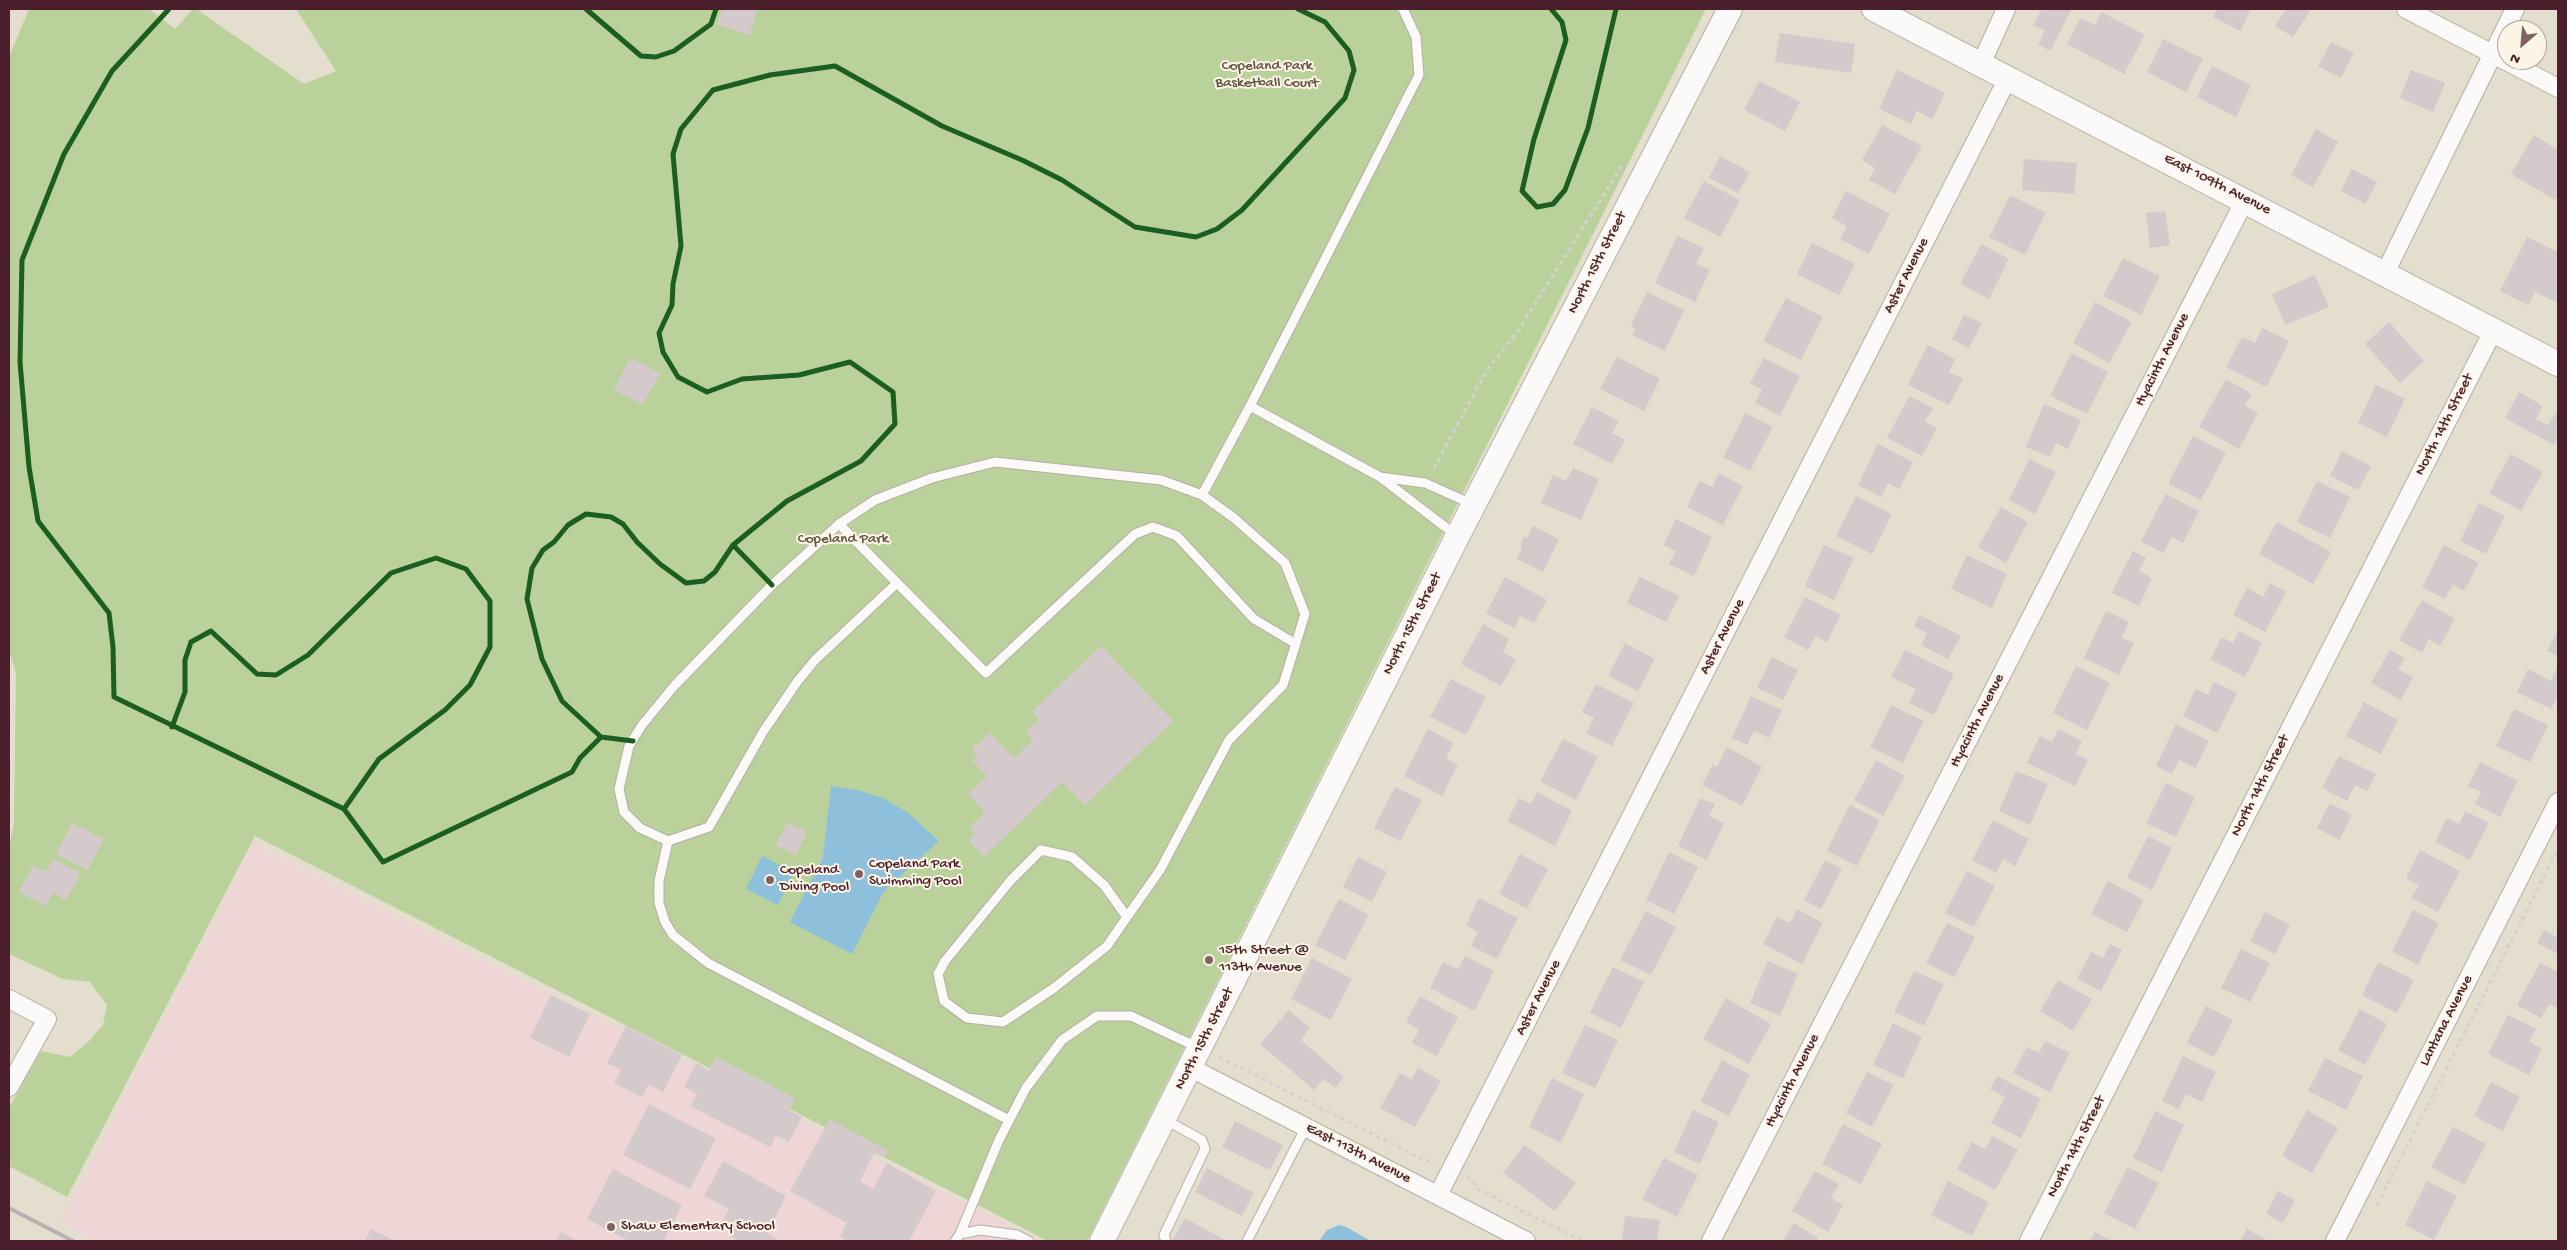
<!DOCTYPE html>
<html>
<head>
<meta charset="utf-8">
<style>
	body { margin:0 }
	#map { position:relative; width:2567px; height:1250px; overflow:hidden; background:#e3decd; font-family:"Gochi Hand",sans-serif }
	canvas { display:block }
	.frame { position:absolute; inset:0; border:10px solid #4a1f2b; pointer-events:none }
	.north { position:absolute; left:2497px; top:20px; width:50px; height:50px; box-sizing:border-box; background:#fcf5e5; border:1px solid #b59f9b; border-radius:50%; rotate:207deg; font-size:14px; font-weight:700; line-height:20px; text-align:center; color:#4a1f2b }
	.north::after { content:''; display:block; margin:auto; width:18px; height:22px; background:#806264; clip-path:polygon(50% 0,100% 100%,50% 72%,0 100%) }
</style>
</head>
<body>
<div id="map">
<canvas width="2567" height="1250"></canvas>
<div class="frame"></div>
<div class="north">N</div>
</div>
<script>
const ctx = document.querySelector('canvas').getContext('2d');
ctx.lineJoin = 'round';
function paint(path, color) { ctx.fillStyle = color; ctx.fill(path, 'evenodd'); }
const poly = rows => new Path2D(rows.map(r => 'M' + r).join(''));
function trace(path, color, width, dash) { ctx.strokeStyle = color; ctx.lineWidth = width; ctx.lineCap = dash ? 'butt' : 'round'; ctx.setLineDash(dash || []); ctx.stroke(path); }
function write(font, color, halo, rows, align = 'center') {
  ctx.font = font + ' "Gochi Hand",sans-serif'; ctx.lineWidth = 4; ctx.setLineDash([]); ctx.textBaseline = 'middle'; ctx.strokeStyle = halo; ctx.fillStyle = color; for (const [text, x, y, turn = 0] of rows) {
    ctx.save(); ctx.translate(x, y); ctx.rotate((+turn || 0) * Math.PI / 180); ctx.textAlign = isNaN(turn) ? turn : align; if (halo) ctx.strokeText(text, 0, 0); ctx.fillText(text, 0, 0); ctx.restore();
  }
}
const built = poly([
	[253,843,1041,1241,95,1241,60,1223]
]);
const green = poly([
	[29,9,149,9,175,29,193,9,196,9,304,84,336,71,296,9,1706,9,1087,1241,1048,1241,255,836,67,1197,9,1166,9,1108,41,1051,70,1057,89,1041,103,1025,107,1005,90,982,63,979,9,954,9,847,14,823,16,673,9,652,9,57]
]);
const water = poly([
	[831,786,858,790,883,798,907,812,939,841,884,891,852,954,790,922,823,857],
	[762,856,794,872,778,905,746,889],
	[1339,1225,1346,1227,1371,1241,1319,1241,1327,1230]
]);
const building = poly([
	[722,9,758,9,749,35,717,24],
	[2042,9,2072,9,2050,51,2038,44,2045,31,2033,25],
	[2217,9,2251,9,2240,31,2213,17],
	[2286,9,2305,9,2310,11,2293,37,2275,26],
	[2101,12,2145,35,2124,74,2067,44,2080,18,2095,25],
	[1780,33,1855,44,1851,73,1775,62],
	[2163,39,2203,59,2186,92,2147,72],
	[2331,42,2354,53,2341,78,2318,66],
	[2212,66,2251,85,2236,117,2197,97],
	[1897,70,1945,93,1932,119,1917,111,1911,124,1879,109],
	[2411,70,2445,83,2433,112,2400,98],
	[1759,81,1800,102,1785,131,1744,110],
	[1882,125,1922,146,1895,194,1869,180,1875,168,1862,160],
	[2316,129,2338,142,2313,187,2291,175],
	[2534,135,2558,150,2558,194,2555,200,2511,174],
	[1720,156,1750,172,1738,193,1709,178],
	[2024,159,2077,163,2074,194,2022,190],
	[2352,169,2377,182,2365,204,2341,191],
	[1704,181,1740,200,1720,237,1684,218],
	[1846,191,1890,214,1869,254,1840,239,1847,226,1832,218],
	[2010,195,2046,213,2025,255,1989,237],
	[2165,211,2170,245,2150,248,2146,213],
	[1677,236,1704,248,1696,264,1710,270,1695,302,1655,283],
	[2527,237,2558,252,2558,303,2535,292,2528,305,2500,291],
	[1812,243,1855,264,1839,295,1797,274],
	[1981,244,2009,259,1989,299,1960,284],
	[2123,258,2160,276,2141,315,2103,296],
	[2315,275,2329,307,2285,325,2272,294],
	[1647,292,1684,310,1665,351,1632,335,1635,330,1631,324],
	[1786,298,1823,317,1801,360,1763,341],
	[2095,302,2132,322,2109,363,2073,343],
	[1964,315,1982,323,1969,348,1952,339],
	[2389,322,2424,361,2400,383,2365,344],
	[2262,328,2289,341,2266,387,2226,367,2242,337,2255,343],
	[1928,345,1955,359,1949,372,1963,379,1949,405,1908,385],
	[2071,353,2108,372,2087,414,2050,396],
	[1617,357,1660,379,1644,411,1600,389],
	[630,358,660,373,643,404,614,390],
	[1764,358,1800,376,1780,416,1755,403,1762,390,1750,383],
	[2226,379,2252,394,2245,406,2258,413,2239,449,2199,427],
	[2376,385,2405,399,2387,437,2358,423],
	[2519,392,2543,406,2536,419,2548,425,2556,413,2558,414,2558,437,2554,445,2505,418],
	[1909,396,1933,408,1925,422,1937,428,1922,456,1887,438],
	[2044,404,2081,420,2068,449,2056,443,2050,457,2026,447],
	[1592,407,1619,421,1612,433,1625,440,1612,464,1573,444],
	[1745,413,1773,427,1750,471,1723,457],
	[2193,436,2226,453,2201,500,2168,484],
	[1878,444,1913,462,1899,489,1888,483,1881,497,1858,485],
	[2342,451,2371,466,2358,490,2330,476],
	[2511,454,2543,472,2521,511,2489,493],
	[2029,459,2056,472,2035,514,2009,500],
	[1573,468,1599,479,1581,520,1541,503,1553,475,1566,481],
	[1719,473,1743,486,1723,525,1687,507,1700,481,1712,487],
	[2317,481,2350,497,2330,538,2297,522],
	[2166,494,2199,511,2183,543,2172,537,2163,553,2141,541],
	[1856,496,1892,514,1872,554,1836,536],
	[2479,503,2505,516,2486,554,2460,541],
	[2001,507,2028,522,2006,563,1978,547],
	[1676,519,1712,537,1694,576,1669,564,1676,551,1663,545],
	[2277,522,2331,552,2313,584,2259,554],
	[1533,526,1559,539,1543,572,1517,559,1522,548,1520,546,1524,537,1527,538],
	[1824,545,1854,558,1834,600,1805,586],
	[2444,545,2479,563,2464,591,2453,585,2445,599,2422,587],
	[2133,551,2146,558,2139,571,2152,578,2139,606,2112,593],
	[1967,555,2007,574,1992,608,1951,589],
	[1505,577,1547,600,1534,623,1520,616,1514,628,1486,613],
	[1640,577,1679,596,1666,622,1627,603],
	[2270,583,2286,592,2265,632,2233,615,2247,588,2263,597],
	[1805,597,1841,615,1827,642,1815,636,1808,650,1784,637],
	[2422,600,2455,619,2440,646,2429,639,2422,653,2399,640],
	[2106,611,2129,622,2122,638,2134,643,2119,675,2084,658],
	[1920,615,1961,636,1948,659,1921,645,1927,633,1914,626],
	[1483,624,1509,639,1503,652,1516,660,1501,686,1461,664],
	[2558,630,2558,656,2547,651],
	[2239,631,2262,643,2245,677,2210,659,2222,637,2233,643],
	[1625,643,1655,659,1638,691,1608,676],
	[1101,646,1173,721,1085,805,1062,782,984,857,968,840,976,833,970,827,985,812,968,794,987,776,972,761,978,755,972,749,990,733,1014,758,1033,740,1026,732,1039,719,1032,712],
	[1905,650,1954,674,1934,715,1909,703,1916,689,1891,677],
	[2390,650,2405,658,2398,669,2413,677,2401,700,2371,683],
	[1772,657,1798,670,1783,700,1757,688],
	[2076,666,2110,683,2087,730,2053,713],
	[2558,666,2558,696,2551,709,2517,692,2528,669,2551,681],
	[1451,679,1486,697,1466,735,1430,717],
	[2214,682,2237,693,2217,733,2183,716,2196,689,2208,695],
	[1596,684,1634,703,1612,746,1586,733,1594,718,1582,712],
	[1751,696,1782,710,1769,738,1754,731,1747,745,1732,738],
	[2364,702,2398,720,2381,754,2346,736],
	[1891,705,1924,721,1903,763,1870,747],
	[2514,709,2548,725,2530,762,2496,746],
	[2176,724,2209,741,2195,768,2179,760,2172,774,2156,766],
	[1428,729,1454,743,1446,758,1458,765,1442,796,1404,776],
	[2058,729,2082,741,2076,754,2088,760,2075,786,2027,763,2040,736,2052,742],
	[1563,739,1598,757,1576,800,1540,781],
	[1727,747,1762,767,1742,806,1702,785,1713,764,1717,767],
	[2339,756,2376,774,2367,791,2355,785,2347,801,2322,788],
	[1876,760,1905,776,1883,816,1854,800],
	[2480,762,2518,781,2500,817,2475,804,2481,792,2468,786],
	[2016,771,2048,784,2030,825,1999,811],
	[2166,783,2195,797,2176,837,2146,823],
	[1395,787,1422,800,1400,841,1374,828],
	[1537,792,1572,811,1555,846,1507,821,1519,798,1531,804],
	[1700,798,1715,804,1709,816,1724,823,1707,860,1678,846],
	[2330,803,2352,815,2339,840,2317,828],
	[1850,805,1880,820,1857,866,1827,851],
	[2465,811,2489,823,2470,860,2435,842,2447,818,2459,824],
	[1993,820,2029,839,2015,866,2003,859,1996,873,1972,860],
	[787,822,807,832,796,855,776,845],
	[72,823,104,839,88,870,56,854],
	[2148,836,2172,848,2152,890,2127,878],
	[2420,850,2460,871,2438,912,2411,898,2419,885,2406,878],
	[1669,852,1698,867,1674,914,1646,900],
	[1520,854,1548,869,1527,909,1499,894],
	[1358,857,1387,872,1372,902,1343,887],
	[53,859,81,873,66,900,53,893,46,906,19,892,33,865,46,872],
	[1825,860,1842,869,1821,909,1804,900],
	[1967,871,1995,886,1974,927,1945,913],
	[2108,881,2144,900,2127,932,2091,914],
	[1479,898,1518,918,1497,959,1471,946,1478,932,1466,925],
	[1339,899,1369,915,1345,960,1315,945],
	[1797,909,1823,923,1802,964,1763,944,1777,917,1790,923],
	[2413,910,2439,923,2418,965,2392,951],
	[1646,911,1676,927,1651,975,1620,960],
	[2265,912,2290,925,2275,954,2250,941],
	[1947,923,1975,937,1954,977,1926,963],
	[2544,930,2557,937,2558,934,2558,954,2537,943],
	[2110,944,2122,950,2101,991,2077,979,2091,952,2103,958],
	[2241,949,2270,963,2250,1002,2221,988],
	[1465,956,1494,971,1474,1011,1430,988,1443,962,1458,969],
	[1312,958,1352,979,1331,1020,1291,999],
	[1768,961,1798,974,1780,1016,1750,1003],
	[2378,962,2414,980,2397,1013,2362,995],
	[2540,963,2558,972,2558,1009,2549,1004,2541,1018,2517,1005],
	[1613,967,1644,982,1621,1028,1590,1013],
	[1914,971,1944,984,1924,1026,1894,1012],
	[2058,980,2092,999,2073,1031,2040,1011],
	[551,995,590,1014,569,1057,530,1038],
	[1420,996,1458,1017,1437,1056,1412,1043,1419,1030,1406,1022],
	[1726,998,1771,1024,1749,1064,1703,1039],
	[2206,1006,2233,1020,2214,1057,2187,1043],
	[2360,1009,2387,1024,2365,1065,2338,1050],
	[1289,1010,1310,1028,1301,1040,1344,1077,1335,1088,1324,1079,1314,1090,1260,1044],
	[2508,1015,2536,1029,2529,1042,2542,1049,2529,1075,2488,1054],
	[1893,1023,1922,1037,1903,1078,1873,1065],
	[1585,1025,1618,1040,1595,1088,1562,1073],
	[626,1026,682,1055,663,1092,649,1084,642,1097,614,1083,621,1070,607,1063],
	[2045,1041,2070,1053,2050,1092,2013,1073,2027,1047,2039,1053],
	[2183,1056,2216,1072,2202,1102,2186,1094,2179,1109,2162,1101],
	[716,1057,795,1098,789,1110,802,1117,789,1142,776,1135,770,1147,690,1106,697,1094,684,1087,696,1063,709,1070],
	[2325,1058,2363,1076,2346,1110,2308,1091],
	[1722,1060,1750,1075,1729,1116,1700,1101],
	[1418,1068,1441,1081,1415,1127,1380,1108,1400,1073,1411,1079],
	[1867,1072,1894,1085,1872,1127,1846,1113],
	[1997,1076,2041,1099,2021,1138,1991,1123,2005,1097,1990,1089],
	[1552,1078,1584,1094,1561,1143,1529,1127],
	[2491,1082,2520,1097,2503,1131,2474,1116],
	[649,1104,716,1139,690,1189,623,1155],
	[1693,1110,1719,1122,1700,1164,1674,1152],
	[2307,1110,2338,1128,2312,1173,2282,1156],
	[2155,1111,2184,1125,2162,1172,2133,1158],
	[830,1119,888,1151,884,1157,874,1153,860,1181,873,1189,887,1163,936,1191,909,1241,846,1241,840,1236,847,1223,790,1191],
	[1235,1121,1283,1145,1270,1170,1222,1147],
	[1843,1124,1882,1144,1861,1184,1822,1164],
	[2453,1127,2486,1144,2464,1185,2431,1167],
	[1992,1136,2018,1150,1995,1190,1957,1169,1972,1142,1985,1149],
	[1524,1145,1576,1183,1555,1211,1503,1173],
	[1664,1158,1698,1175,1677,1217,1642,1199],
	[723,1161,786,1196,767,1233,780,1241,739,1241,730,1236,734,1228,723,1221,729,1209,704,1196],
	[2128,1167,2159,1183,2135,1229,2104,1213],
	[1207,1168,1254,1193,1242,1216,1195,1192],
	[613,1169,682,1205,664,1241,629,1241,587,1219],
	[1815,1171,1839,1184,1831,1198,1843,1205,1828,1232,1792,1211],
	[1948,1181,1989,1202,1972,1236,1931,1215],
	[2427,1181,2457,1196,2434,1240,2405,1225],
	[2278,1191,2295,1200,2283,1223,2266,1214],
	[1625,1216,1660,1220,1657,1241,1622,1241],
	[1185,1218,1227,1241,1172,1241],
	[1794,1223,1818,1238,1816,1241,1783,1241],
	[371,1229,395,1241,365,1241],
	[2247,1229,2268,1241,2240,1241],
	[561,1232,578,1241,556,1241],
	[2095,1232,2112,1241,2090,1241]
]);
const path = poly([
	[1434,468,1487,370,1518,331,1623,164],
	[1219,1057,1426,1161,1436,1161],
	[1468,1176,1479,1190,1584,1241],
	[2377,1205,2558,849]
]);
const lane = poly([
	[1250,406,1380,477,1457,536],
	[1380,477,1425,483,1472,504],
	[839,524,986,673,1135,534,1153,527,1177,536,1254,619,1296,644],
	[897,583,815,660,797,682,763,732,709,827,668,841,659,881,659,903,665,922,673,935,708,963,1009,1120],
	[668,841,640,828,624,812,619,789,629,746,642,725,675,685,772,585,839,524,875,500,932,478,995,462,1161,480,1202,495],
	[1127,917,1104,885,1072,857,1041,850,1011,880,945,961,938,974,944,1001,967,1018,1003,1022,1054,988,1107,946,1127,917,1160,870,1229,740,1283,685,1305,614,1285,563,1234,518,1202,495,1250,406,1419,75,1416,37,1403,9],
	[1164,1119,1202,1140,1205,1149,1164,1235,1166,1241],
	[960,1234,999,1140,1026,1088,1062,1040,1097,1016,1131,1016,1199,1048],
	[955,1241,960,1234,980,1230,1017,1235,1029,1241],
	[1247,1241,1306,1127]
]);
const street = poly([
	[2406,9,2558,88],
	[1981,64,2006,9],
	[2385,273,2515,9],
	[9,999,47,1019,9,1087],
	[1191,1068,1526,1241],
	[1438,1195,2008,78],
	[1711,1241,2245,200],
	[2029,1241,2493,331],
	[2335,1241,2558,802]
]);
const secondary = poly([
	[1874,9,2558,364],
	[1102,1241,1457,537,1730,9]
]);
const rail = poly([
	[9,1208,73,1241]
]);
const cycleway = poly([
	[169,9,112,71,64,154,22,260,20,362,29,467,38,521,109,613,113,647,114,697,344,809,383,862,572,772,580,758,601,737,633,741],
	[586,9,641,56,656,57,674,51,711,24,716,9],
	[1551,9,1562,22,1566,40,1534,139,1522,191,1537,207,1553,204,1565,190,1588,128,1616,9],
	[772,585,733,545,787,501,861,461,895,424,893,392,850,362,799,375,742,379,707,392,678,377,663,352,659,333,672,305,673,284,681,246,673,154,681,129,713,90,770,75,835,66,942,126,1022,160,1062,180,1135,227,1196,237,1217,229,1242,210,1345,98,1354,70,1349,51,1325,22,1298,9],
	[172,727,185,692,185,660,191,642,211,631,257,674,276,675,308,655,391,573,436,558,466,569,490,601,490,647,470,685,445,710,379,759,344,809],
	[601,737,562,701,542,659,527,599,532,568,543,550,554,542,568,525,586,514,611,517,623,524,637,542,660,564,686,583,704,581,715,572,733,545]
]);
const markers = [
	[859,874,5,"#806264"],
	[770,880,5,"#806264"],
	[1209,960,5,"#806264"],
	[611,1227,5,"#806264"]
];
const parkNames = [
	["Copeland Park",1267,67],
	["Basketball Court",1267,84],
	["Copeland Park",843,540]
];
const streetNames = [
	["East 109th Avenue",2217,185,27],
	["North 15th Street",1598,263,-63],
	["Aster Avenue",1907,276,-63],
	["Hyacinth Avenue",2163,360,-63],
	["North 14th Street",2445,425,-63],
	["North 15th Street",1413,624,-63],
	["Aster Avenue",1723,637,-63],
	["Hyacinth Avenue",1978,721,-63],
	["North 14th Street",2261,786,-63],
	["Aster Avenue",1539,998,-63],
	["Lantana Avenue",2447,1021,-63],
	["North 15th Street",1205,1039,-63],
	["Hyacinth Avenue",1793,1081,-63],
	["North 14th Street",2077,1147,-63],
	["East 113th Avenue",1358,1154,27]
];
const poiNames = [
	["Copeland Park",869,865],
	["Swimming Pool",869,882],
	["Copeland",780,871],
	["Diving Pool",780,888],
	["15th Street @",1219,951],
	["113th Avenue",1219,968],
	["Shaw Elementary School",621,1227]
];
paint(built, '#edd6d5');
paint(green, '#bbd19c');
paint(water, '#8ec0dc');
paint(building, '#d5cacb');
trace(lane, '#b5aea4', 11);
trace(street, '#b5aea4', 20);
trace(secondary, '#b5aea4', 26);
trace(path, '#d5d1ce', 3, [4, 4]);
trace(lane, '#fbfaf8', 9);
trace(street, '#fbfaf8', 18);
trace(secondary, '#fbfaf8', 24);
trace(rail, '#b8b3b2', 4);
trace(cycleway, '#1b5e20', 5);
for (const [x, y, r, color] of markers) { const dot = new Path2D(); dot.arc(x, y, r, 0, 2 * Math.PI); ctx.fillStyle = color; ctx.fill(dot); trace(dot, '#fcf5e5', 2); }
write('15px', '#625141', '#fcf5e5', parkNames);
write('15px', '#4a1f2b', '#fcf5e5', streetNames);
write('15px', '#4a1f2b', '#fcf5e5', poiNames, 'left');
</script>
</body>
</html>
